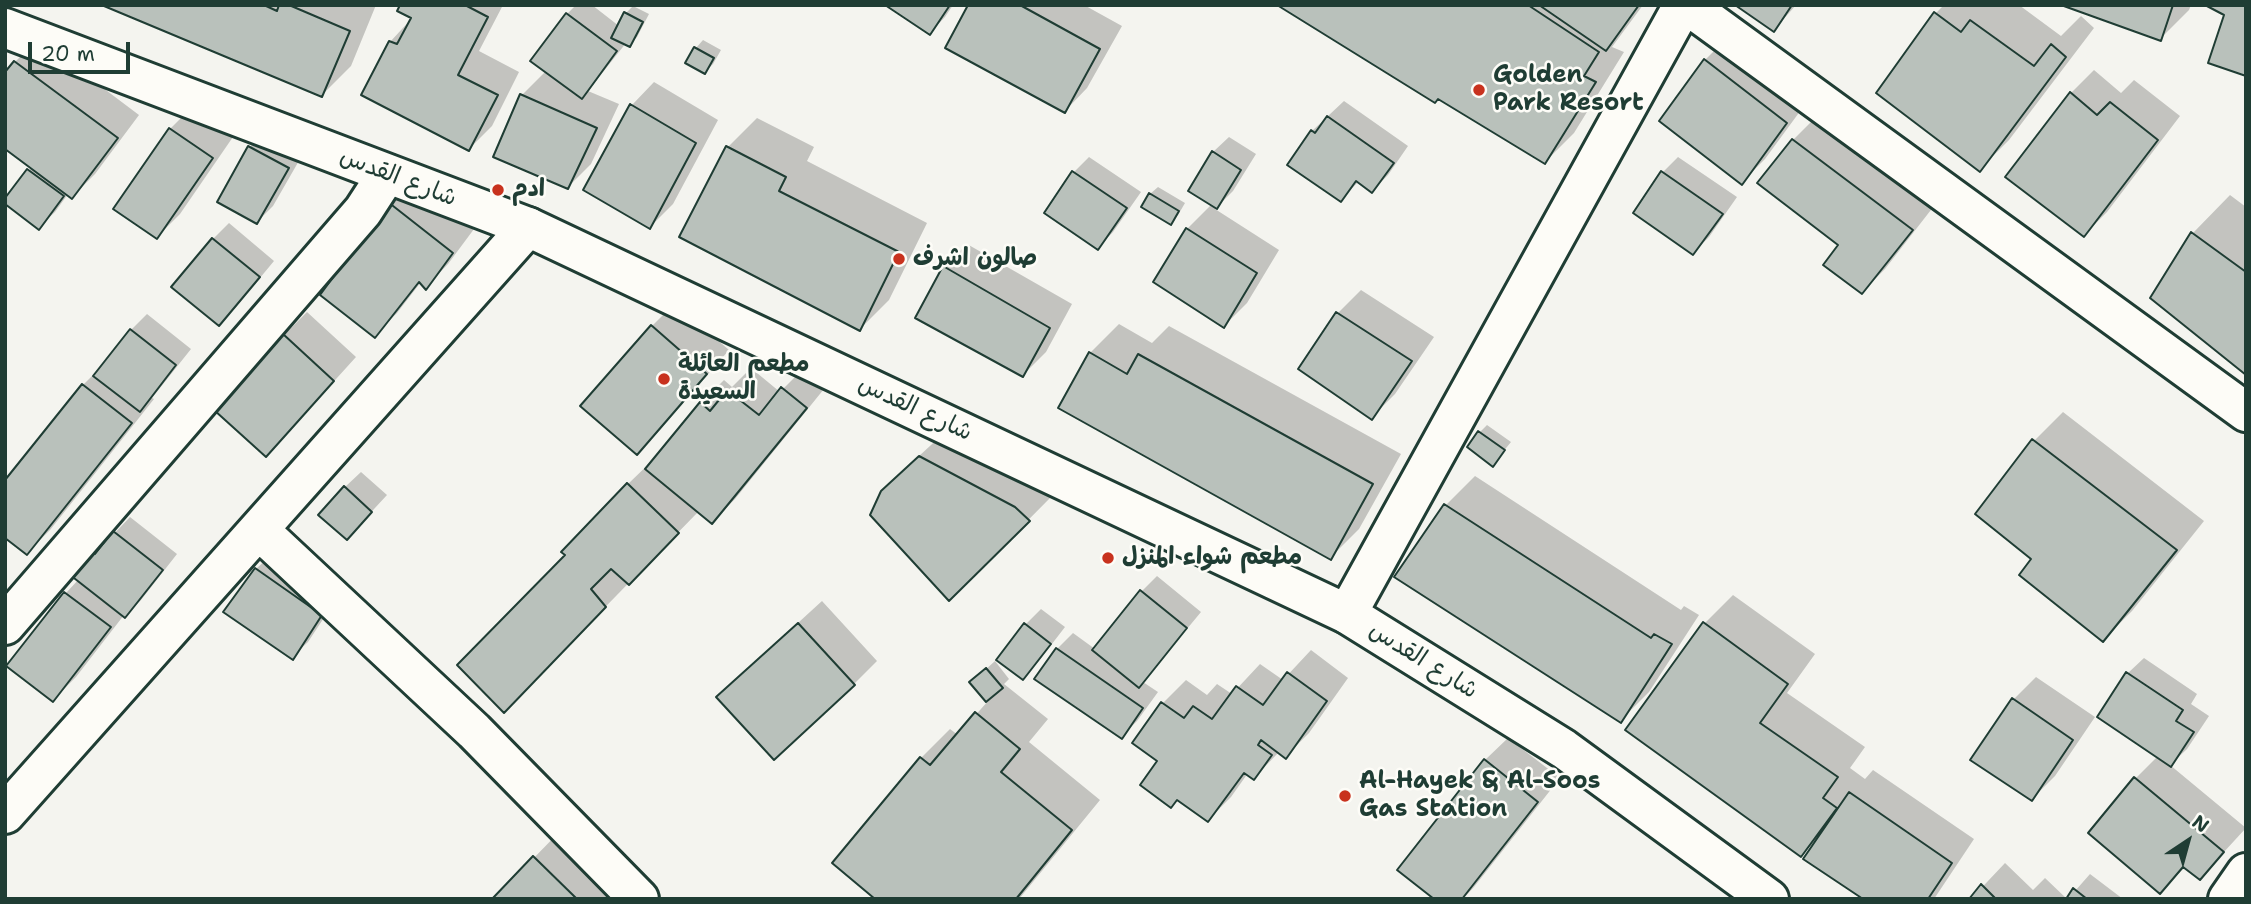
<!DOCTYPE html>
<html>
<head>
<meta charset="utf-8">
<style>
	body { margin:0 }
	#map { position:relative; width:2251px; height:904px; overflow:hidden; background:#f4f4ef; font-family:"Shantell Sans",sans-serif }
	canvas { display:block }
	.frame { position:absolute; inset:0; border:7px solid #1f3d34; pointer-events:none }
	.north { position:absolute; left:2153px; top:806px; width:70px; height:70px; -webkit-text-stroke:5px #fdfcf7; paint-order:stroke; rotate:36deg; font-size:19px; font-weight:700; line-height:28px; text-align:center; color:#1f3d34 }
	.north::after { content:''; display:block; margin:auto; width:24px; height:32px; background:#1f3d34; clip-path:polygon(50% 0,100% 100%,50% 72%,0 100%) }
	.scale { position:absolute; left:28px; top:42px; width:102px; height:32px; box-sizing:border-box; border:4px solid #1f3d34; border-top:0; padding-left:9px; font-size:21px; line-height:24px; white-space:nowrap; color:#1f3d34; -webkit-text-stroke:5px #fdfcf7; paint-order:stroke }
</style>
</head>
<body>
<div id="map">
<canvas width="2251" height="904"></canvas>
<div class="frame"></div>
<div class="north">N</div>
<div class="scale">20 m</div>
</div>
<script>
const ctx = document.querySelector('canvas').getContext('2d');
ctx.lineJoin = 'round';
function paint(path, color) { ctx.fillStyle = color; ctx.fill(path, 'evenodd'); }
const poly = rows => new Path2D(rows.map(r => 'M' + r).join(''));
function trace(path, color, width, dash) { ctx.strokeStyle = color; ctx.lineWidth = width; ctx.lineCap = dash ? 'butt' : 'round'; ctx.setLineDash(dash || []); ctx.stroke(path); }
function write(font, color, halo, rows, align = 'center') {
  ctx.font = font + ' "Shantell Sans","Playpen Sans Arabic",sans-serif'; ctx.lineWidth = 5; ctx.setLineDash([]); ctx.textBaseline = 'middle'; ctx.strokeStyle = halo; ctx.fillStyle = color; for (const [text, x, y, turn = 0] of rows) {
    ctx.save(); ctx.translate(x, y); ctx.rotate((+turn || 0) * Math.PI / 180); ctx.textAlign = isNaN(turn) ? turn : align; if (halo) ctx.strokeText(text, 0, 0); ctx.fillText(text, 0, 0); ctx.restore();
  }
}
const shadow = poly([
	[107,5,376,5,351,66,322,95],
	[402,5,503,5,479,51,519,72,492,126,469,149,390,42,413,17],
	[576,5,592,5,619,26,626,13,633,6,649,14,637,37,629,45,626,43,588,91,619,104,591,164,568,187,522,95,546,71,567,14],
	[888,5,953,5,945,17,930,33],
	[970,5,1084,5,1122,26,1087,88,1065,111],
	[1281,5,1643,5,1612,47,1624,52,1574,133,1545,162],
	[1739,5,1796,5,1774,30],
	[1944,5,2019,5,2061,36,2081,16,2094,28,2009,140,1980,169,1878,92,1936,13],
	[2067,5,2191,5,2189,10,2160,39],
	[1728,37,1809,99,1765,159,1742,182,1705,60],
	[38,39,139,115,95,174,72,197,68,194,55,212,39,227,5,201,32,167,15,62],
	[703,40,721,50,713,64,705,72,696,48],
	[2094,70,2121,93,2134,80,2180,116,2107,212,2084,235,2071,93],
	[654,82,718,120,673,204,650,227,632,105],
	[1344,101,1408,146,1388,175,1372,191,1359,181,1341,200,1312,131],
	[193,106,235,134,180,214,157,237,170,129],
	[1816,117,1934,206,1885,269,1862,292,1793,140],
	[757,118,814,147,807,161,927,223,889,300,860,329,681,236,728,147],
	[265,131,304,152,273,206,257,222,220,201,250,147],
	[1229,137,1256,154,1233,191,1215,209,1279,250,1247,303,1224,326,1155,282,1187,229,1212,204,1213,152],
	[1089,157,1141,192,1113,232,1098,248,1074,172],
	[1678,157,1737,197,1709,237,1693,253,1663,172],
	[412,181,474,229,448,264,426,287,421,282,397,313,374,336,389,204],
	[1158,187,1185,203,1178,215,1171,223,1150,194],
	[2230,195,2246,207,2246,373,2152,297,2193,233],
	[229,223,274,261,235,308,219,324,174,287,213,239],
	[967,244,1072,304,1046,352,1023,375,917,317,944,267],
	[1361,290,1434,337,1395,394,1372,417,1338,313],
	[675,303,729,350,660,430,637,453,582,405,652,326],
	[307,312,356,357,288,432,284,335],
	[147,314,191,349,152,398,154,399,50,530,27,553,5,482,83,385,106,362,131,330],
	[1119,324,1152,343,1169,326,1401,454,1359,529,1330,558,1090,353],
	[806,366,828,384,735,499,712,522,699,511,533,681,568,555,628,484,657,456,701,403,724,380,732,387,751,368,780,392],
	[2063,412,2204,521,2132,611,2103,640,2034,441],
	[1487,425,1511,442,1493,464,1480,432],
	[943,434,1038,484,1051,497,950,599,906,468],
	[361,472,387,495,362,522,345,487],
	[1475,476,1681,610,1684,606,1699,615,1649,692,1620,721,1396,577,1446,505],
	[130,517,177,554,141,600,125,616,124,615,76,677,53,700,8,666,66,593,79,579,101,532,110,538],
	[272,554,337,598,308,642,292,657,256,569],
	[1157,576,1201,612,1143,682,1158,692,1137,721,1121,737,1057,649,1073,633,1095,649,1141,592],
	[1733,595,1815,654,1787,693,1865,747,1850,768,1865,779,1873,770,1974,839,1934,899,1866,899,1817,840,1801,855,1704,624],
	[822,601,877,661,854,684,741,675],
	[1041,609,1065,627,1038,662,1023,677,998,659,1026,624],
	[1311,650,1348,678,1309,733,1286,756,1279,752,1254,778,1248,773,1231,797,1208,820,1178,799,1171,806,1159,760,1135,742,1163,703,1186,680,1207,695,1217,684,1232,694,1260,664,1283,680],
	[2144,658,2197,694,2191,704,2209,716,2187,749,2170,765,2246,828,2200,878,2186,866,2160,892,2136,778,2158,756,2099,716,2128,673],
	[995,661,1009,679,1004,684,1048,719,1029,742,1100,800,1019,899,878,899,921,758,950,729,958,735,988,701,972,682],
	[2036,677,2095,717,2055,776,2032,799,2013,700],
	[1508,738,1560,778,1474,887,1463,899,1437,899,1485,760],
	[563,828,635,899,494,899],
	[2005,863,2033,890,2045,878,2067,899,1971,899],
	[2090,874,2123,899,2068,899]
]);
const building = poly([
	[264,5,277,11,279,5,289,5,350,31,322,97,104,6,264,5],
	[400,5,465,5,488,17,458,75,498,95,469,151,361,95,389,41,397,44,411,18,397,11,400,5],
	[885,5,950,5,930,35,885,5],
	[968,5,1020,5,1100,49,1065,113,945,48,968,5],
	[1277,5,1528,5,1599,52,1584,76,1596,82,1545,164,1438,99,1435,103,1277,5],
	[1539,5,1639,5,1606,51,1539,5],
	[1735,5,1792,5,1774,32,1735,5],
	[2061,5,2173,5,2161,41,2061,5],
	[2205,5,2246,5,2246,76,2208,63,2224,15,2205,5],
	[624,12,643,22,630,47,611,38,624,12],
	[1934,12,1961,32,1970,20,2034,66,2051,44,2066,57,1980,172,1876,93,1934,12],
	[566,13,617,51,582,99,530,61,566,13],
	[694,47,714,58,705,74,685,63,694,47],
	[1704,59,1787,123,1742,185,1659,121,1704,59],
	[14,61,118,138,72,199,5,149,5,72,14,61],
	[2070,92,2097,115,2110,102,2158,140,2084,237,2005,177,2070,92],
	[520,94,597,128,568,189,493,157,520,94],
	[630,104,696,143,650,229,583,190,630,104],
	[1327,116,1394,163,1372,193,1356,181,1341,202,1287,165,1311,130,1315,133,1327,116],
	[169,128,213,158,157,239,113,209,169,128],
	[1792,139,1913,230,1862,294,1823,265,1838,245,1757,183,1792,139],
	[248,146,289,168,257,224,217,202,248,146],
	[726,146,786,177,779,191,899,252,860,331,679,237,726,146],
	[1212,151,1241,170,1217,209,1188,191,1212,151],
	[27,169,64,196,39,230,5,204,5,198,27,169],
	[1072,171,1127,208,1098,250,1044,213,1072,171],
	[1661,171,1723,214,1693,255,1633,213,1661,171],
	[1149,193,1179,211,1171,225,1141,207,1149,193],
	[388,202,453,253,426,290,419,282,375,338,320,295,388,202],
	[1186,228,1257,273,1224,328,1153,282,1186,228],
	[2191,232,2246,272,2246,375,2150,298,2191,232],
	[212,238,260,277,219,326,171,287,212,238],
	[943,266,1050,328,1023,377,915,318,943,266],
	[1336,312,1412,361,1372,420,1298,369,1336,312],
	[651,325,707,374,637,455,580,406,651,325],
	[130,329,176,365,140,412,93,376,130,329],
	[283,334,334,381,266,457,214,410,283,334],
	[1089,352,1127,374,1138,354,1373,484,1331,560,1058,408,1089,352],
	[82,384,132,423,27,555,5,538,5,480,82,384],
	[781,387,807,408,712,524,645,469,700,402,710,411,727,390,759,415,781,387],
	[1478,431,1505,450,1493,467,1467,447,1478,431],
	[2032,439,2177,550,2103,642,2019,575,2031,559,1975,514,2032,439],
	[919,456,1015,507,1030,521,949,601,870,515,881,491,919,456],
	[627,483,679,533,629,585,611,569,591,589,606,607,504,713,457,665,565,555,561,552,627,483],
	[344,486,372,512,347,540,318,515,344,486],
	[1444,504,1651,638,1654,634,1672,644,1621,723,1394,577,1444,504],
	[113,531,163,570,125,618,65,571,84,546,95,554,113,531],
	[255,568,322,615,293,660,223,612,255,568],
	[1140,590,1187,628,1139,688,1092,650,1140,590],
	[64,592,111,627,53,702,6,666,64,592],
	[1703,622,1788,684,1760,723,1838,777,1823,798,1837,808,1801,857,1625,730,1703,622],
	[798,623,855,685,774,760,716,697,798,623],
	[1024,623,1051,644,1023,680,996,660,1024,623],
	[1056,648,1143,708,1122,739,1034,679,1056,648],
	[986,668,1003,688,986,702,969,682,986,668],
	[1287,672,1327,701,1286,759,1261,740,1258,745,1272,755,1254,780,1244,773,1208,822,1177,800,1171,808,1140,785,1157,761,1132,743,1161,702,1184,718,1193,706,1212,719,1236,686,1263,705,1287,672],
	[2126,672,2183,710,2176,721,2194,732,2171,767,2097,717,2126,672],
	[2012,698,2073,740,2032,801,1970,760,2012,698],
	[975,712,1020,749,1001,772,1072,830,1016,899,875,899,832,863,920,757,930,765,975,712],
	[1484,759,1538,802,1462,899,1434,899,1397,870,1484,759],
	[2134,777,2224,852,2200,880,2183,867,2160,894,2088,833,2134,777],
	[1849,792,1952,863,1928,899,1863,899,1803,859,1849,792],
	[533,856,577,899,492,899,533,856],
	[1981,884,1996,899,1969,899,1981,884],
	[2073,888,2087,899,2066,899,2073,888]
]);
const minor = poly([
	[1687,5,2246,412],
	[259,530,474,731,639,899],
	[1347,614,1683,5],
	[5,625,363,211,387,174],
	[5,814,528,227],
	[2228,899,2246,873]
]);
const major = poly([
	[5,28,528,227,1347,614,1564,749,1769,899]
]);
const markers = [
	[1479,90,7,"#c8321e"],
	[498,190,7,"#c8321e"],
	[899,259,7,"#c8321e"],
	[664,379,7,"#c8321e"],
	[1108,558,7,"#c8321e"],
	[1345,796,7,"#c8321e"]
];
const poiNames = [
	["Golden",1493,76],
	["Park Resort",1493,104],
	["ادم",512,190],
	["صالون اشرف",913,259],
	["مطعم العائلة",678,365],
	["السعيدة",678,393],
	["مطعم شواء المنزل",1122,558],
	["Al-Hayek & Al-Soos",1359,782],
	["Gas Station",1359,810]
];
const streetNames = [
	["شارع القدس",398,178,21],
	["شارع القدس",915,409,25],
	["شارع القدس",1423,661,32]
];
paint(shadow, '#0003');
paint(building, '#b9c1bb');
trace(building, '#1f3d34', 2);
trace(minor, '#1f3d34', 44);
trace(major, '#1f3d34', 44);
trace(minor, '#fdfcf7', 38);
trace(major, '#fdfcf7', 38);
for (const [x, y, r, color] of markers) { const dot = new Path2D(); dot.arc(x, y, r, 0, 2 * Math.PI); ctx.fillStyle = color; ctx.fill(dot); trace(dot, '#fdfcf7', 2.5); }
write('bold 24px', '#1f3d34', '#fdfcf7', poiNames, 'left');
write('24px', '#1f3d34', '#fdfcf7', streetNames);
</script>
</body>
</html>
